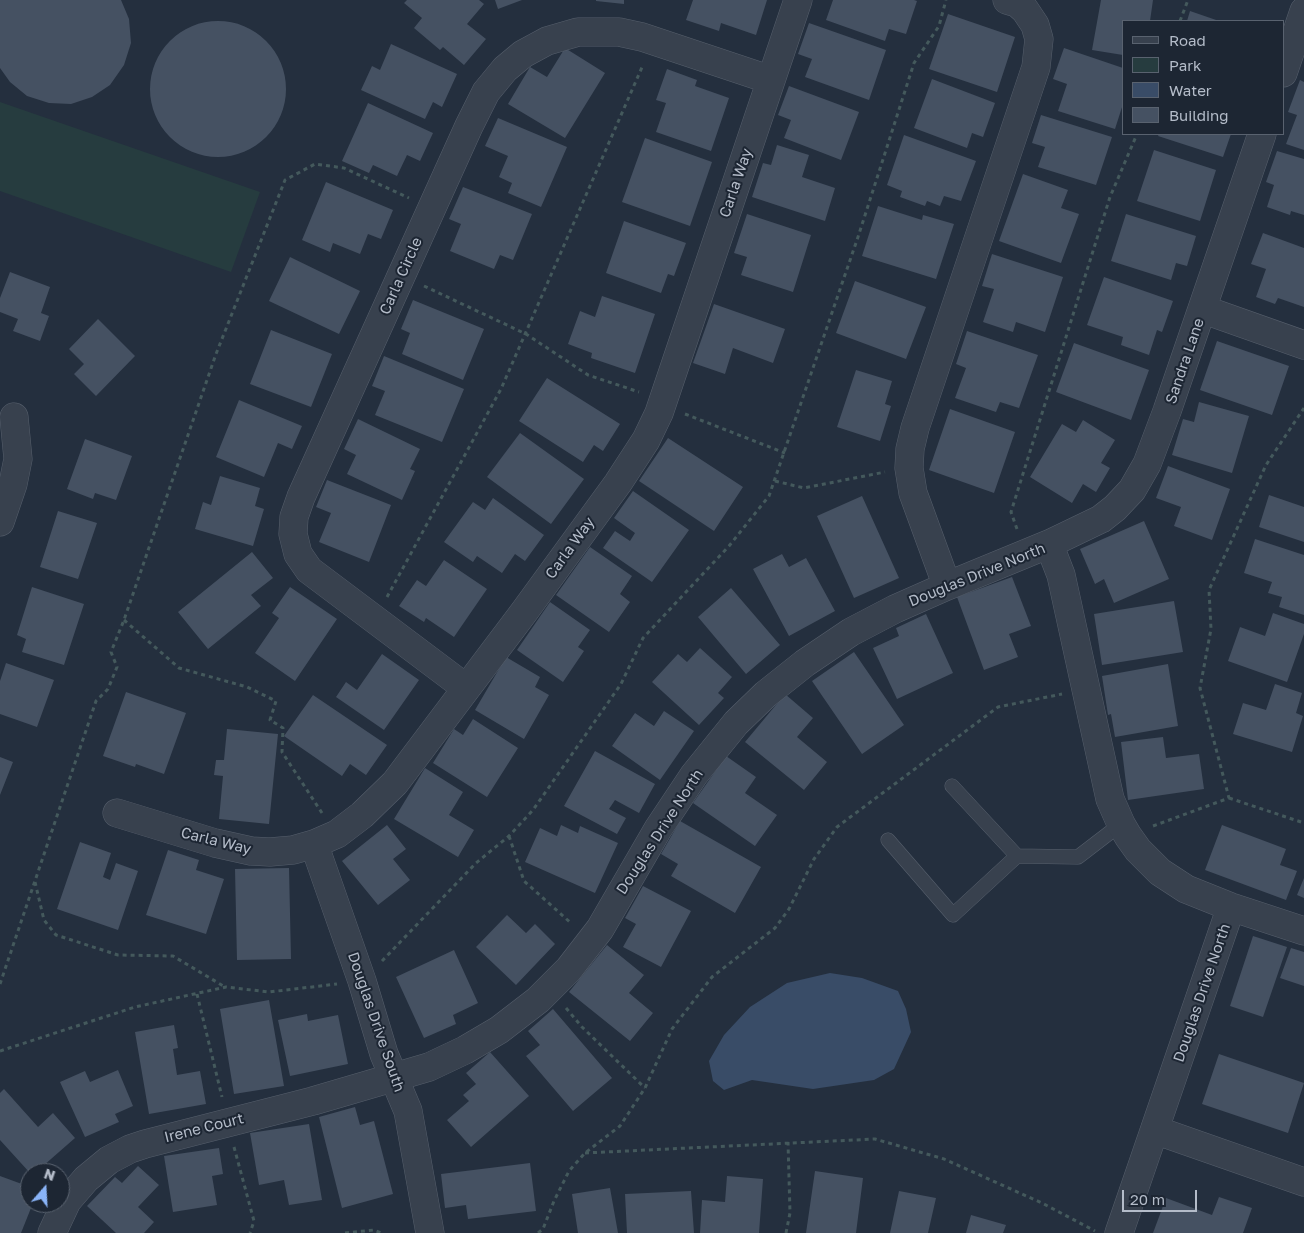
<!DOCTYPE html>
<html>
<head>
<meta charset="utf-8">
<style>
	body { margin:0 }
	#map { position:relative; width:1304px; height:1233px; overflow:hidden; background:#242f3e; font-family:"Golos Text",sans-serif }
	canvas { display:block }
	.legend { position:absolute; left:1122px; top:20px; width:162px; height:115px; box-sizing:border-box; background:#1d2633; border:1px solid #59626f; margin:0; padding:6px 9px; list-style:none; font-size:15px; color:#b4bcc9 }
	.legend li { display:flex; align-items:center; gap:10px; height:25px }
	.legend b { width:25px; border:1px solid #59626f }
	.north { position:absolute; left:20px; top:1163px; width:50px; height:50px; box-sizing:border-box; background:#1d2633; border:1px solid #59626f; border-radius:50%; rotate:19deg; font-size:14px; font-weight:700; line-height:20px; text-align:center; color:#b4bcc9 }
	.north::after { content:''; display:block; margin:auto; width:18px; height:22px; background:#8ab4f8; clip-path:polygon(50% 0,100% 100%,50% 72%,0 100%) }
	.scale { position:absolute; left:1122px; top:1190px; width:75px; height:22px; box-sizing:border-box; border:2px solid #b4bcc9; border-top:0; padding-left:6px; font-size:15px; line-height:18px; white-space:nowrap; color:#b4bcc9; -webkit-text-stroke:4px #1d2633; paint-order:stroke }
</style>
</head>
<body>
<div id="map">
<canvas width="1304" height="1233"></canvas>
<ul class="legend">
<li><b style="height:6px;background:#38414e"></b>Road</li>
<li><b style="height:14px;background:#263c3f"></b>Park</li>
<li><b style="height:14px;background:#394c67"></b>Water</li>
<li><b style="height:14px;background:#455162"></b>Building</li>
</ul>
<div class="north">N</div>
<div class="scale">20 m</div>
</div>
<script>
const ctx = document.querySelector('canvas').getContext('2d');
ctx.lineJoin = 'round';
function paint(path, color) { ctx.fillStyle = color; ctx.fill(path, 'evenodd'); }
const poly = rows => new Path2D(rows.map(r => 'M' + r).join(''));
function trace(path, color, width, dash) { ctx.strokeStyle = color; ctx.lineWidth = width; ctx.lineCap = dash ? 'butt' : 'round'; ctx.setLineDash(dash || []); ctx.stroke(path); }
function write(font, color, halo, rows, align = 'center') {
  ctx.font = font + ' "Golos Text",sans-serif'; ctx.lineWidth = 4; ctx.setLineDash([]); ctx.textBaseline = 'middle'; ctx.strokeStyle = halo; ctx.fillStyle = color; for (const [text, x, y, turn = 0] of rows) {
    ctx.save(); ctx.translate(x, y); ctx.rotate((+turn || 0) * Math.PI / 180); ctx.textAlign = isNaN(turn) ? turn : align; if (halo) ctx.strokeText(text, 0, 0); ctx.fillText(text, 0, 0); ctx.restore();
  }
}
const green = poly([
	[0,102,260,192,231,272,0,191]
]);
const water = poly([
	[830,973,862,978,898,991,906,1009,911,1032,894,1069,874,1080,813,1089,752,1080,724,1090,713,1081,709,1061,724,1035,750,1007,787,983]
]);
const building = poly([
	[0,0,121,0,129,19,131,43,124,65,110,85,92,97,71,104,49,103,27,96,10,82,0,68],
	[407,0,479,0,484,4,467,24,486,39,464,65,443,47,440,50,414,28,422,18,404,3],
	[495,0,522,0,498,9],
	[596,0,624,0,624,4,596,1],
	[693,0,767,0,756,35,721,23,719,31,686,20],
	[833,0,914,0,917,1,906,34,889,29,885,41,826,20],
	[1101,0,1153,0,1150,21,1123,21,1123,55,1092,50],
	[1190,11,1219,21,1187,21],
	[948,14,1015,37,997,92,929,69],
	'150 89a68 68 0 1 1 136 0a68 68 0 1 1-136 0Z',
	[809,23,886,50,869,100,805,77,812,59,798,54],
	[391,44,457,74,442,107,433,102,425,119,361,90,372,66,380,70],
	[565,48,605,73,565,138,508,104,530,67,547,77],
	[1064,48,1123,68,1123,104,1115,129,1058,111,1067,84,1053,79],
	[667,69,697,80,695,86,729,98,711,151,656,132,666,103,656,100],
	[932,79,995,103,983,137,972,133,967,148,914,128],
	[1300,80,1304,82,1304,150,1286,144,1297,115,1288,112],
	[789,86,859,112,841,160,784,138,791,120,778,115],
	[368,103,433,133,420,161,407,155,397,176,373,165,369,173,342,161],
	[1041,115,1112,137,1096,185,1038,167,1045,147,1032,143],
	[498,118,567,147,541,207,508,193,512,183,499,177,508,156,485,146],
	[1159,134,1231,134,1223,157,1158,136],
	[904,135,976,161,961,201,944,196,940,206,927,201,925,206,900,197,902,191,887,185],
	[645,138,712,162,690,226,622,202],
	[777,145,809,155,802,177,835,188,825,221,752,197,763,163,771,165],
	[1154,150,1216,170,1200,221,1137,201],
	[1277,151,1304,159,1304,215,1291,211,1290,215,1267,207,1274,185,1266,182],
	[1023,174,1068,190,1061,208,1079,214,1061,263,999,241],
	[326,182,393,210,381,239,368,234,360,254,333,243,330,252,302,240],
	[463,187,532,214,513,260,500,255,494,269,450,251,461,224,449,219],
	[878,206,922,220,923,215,954,224,936,279,862,256],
	[747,214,811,235,793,292,741,275,747,257,734,253],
	[1126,214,1196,236,1187,266,1176,263,1171,280,1111,261],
	[624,221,686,243,674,276,668,274,661,293,606,273],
	[1263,233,1304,248,1304,307,1278,298,1275,304,1256,297,1266,269,1251,264],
	[992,254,1063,277,1045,332,1016,322,1013,332,983,322,994,289,982,286],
	[290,257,360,291,339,334,269,301],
	[10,272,50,287,41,313,49,316,40,341,13,331,18,319,0,312,0,298],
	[1104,277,1173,301,1162,332,1157,330,1149,355,1121,345,1123,337,1087,325],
	[855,281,926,307,906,359,836,333],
	[602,296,655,314,635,373,591,358,592,353,568,344,580,311,595,317],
	[413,300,484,329,463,380,402,354,410,333,401,329],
	[714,304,785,329,773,363,733,348,725,374,693,363],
	[98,319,135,356,96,396,74,374,84,364,69,349],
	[271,330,332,354,311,407,250,384],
	[967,331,1038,355,1019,408,1000,402,996,412,955,398,966,368,956,364],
	[1217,341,1289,366,1272,415,1200,390],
	[1074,343,1149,370,1131,420,1056,392],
	[384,356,464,389,442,442,375,415,385,391,372,386],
	[856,370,892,381,885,404,891,406,880,441,837,427],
	[547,378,620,424,603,451,594,445,583,462,519,421],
	[239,400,302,426,292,449,278,443,264,477,216,457],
	[1199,402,1249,416,1232,473,1172,455,1183,419,1194,422],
	[950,409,1015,432,994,493,929,470],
	[358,419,420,449,410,469,415,471,402,500,347,474,356,455,344,449],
	[1083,420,1115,440,1101,463,1110,468,1096,492,1083,484,1072,503,1030,477,1062,424,1076,432],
	[520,433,584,479,551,524,487,477],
	[668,438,743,487,714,531,639,481],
	[85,439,132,456,116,500,95,493,93,499,67,489],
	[1168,466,1230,489,1212,540,1174,526,1181,507,1156,498],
	[220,476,260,488,255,506,264,509,253,546,195,529,203,502,211,505],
	[327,480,391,505,369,562,319,542,331,513,316,507],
	[633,491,689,530,652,582,603,548,615,531,630,541,635,533,614,518],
	[1269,495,1304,507,1304,542,1259,527],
	[862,496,899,578,854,598,817,516],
	[493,498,544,535,525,561,515,554,502,573,477,556,473,562,444,542,473,502,485,510],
	[58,511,97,523,78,579,40,567],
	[1144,521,1169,579,1114,603,1104,579,1095,584,1080,549],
	[1255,539,1304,555,1304,615,1279,607,1282,597,1268,593,1272,582,1244,573],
	[590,547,632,576,620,594,630,602,609,632,556,595],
	[252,552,273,578,251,595,261,606,208,649,178,612],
	[782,554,789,567,806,558,835,611,789,636,753,569],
	[444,560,487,589,454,637,426,618,424,622,399,606,417,580,426,586],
	[1012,577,1031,626,1009,634,1018,657,984,670,957,597],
	[32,587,84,604,64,665,22,652,26,639,17,635],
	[290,587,337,619,295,681,255,653,279,618,272,613],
	[731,588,780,645,746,674,698,617],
	[1174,601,1183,652,1102,665,1094,614],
	[550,602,590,630,578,647,584,651,563,682,517,650],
	[1273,613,1304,624,1304,634,1287,682,1228,661,1240,627,1265,636],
	[926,614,953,673,897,699,873,648,899,636,896,628],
	[700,648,732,677,718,693,724,698,699,725,652,682,678,654,687,662],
	[854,652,904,725,862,754,812,681],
	[382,654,419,680,384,730,336,697,346,682,357,690],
	[506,657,540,677,535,687,549,695,524,739,475,710],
	[6,663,54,680,37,727,0,714,0,681],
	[1168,664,1178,726,1115,737,1111,714,1108,715,1102,676],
	[1275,684,1302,693,1296,713,1303,716,1292,752,1233,734,1243,703,1266,710],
	[126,692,186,713,164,774,136,764,135,767,103,756],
	[785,694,813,718,797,737,827,762,804,790,745,742],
	[313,695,387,745,366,775,350,764,342,776,284,736],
	[664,711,694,731,660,780,612,746,635,713,654,726],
	[473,719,518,748,487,797,433,763,454,729,463,735],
	[227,729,278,734,269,824,219,819,223,776,214,775,216,760,224,760],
	[1163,737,1166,758,1199,754,1204,789,1128,800,1121,742],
	[595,751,655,784,639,813,615,800,609,809,626,818,617,834,564,806],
	[726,756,756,777,745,793,777,815,755,846,693,803],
	[0,757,13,762,0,795],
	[425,768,463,792,449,815,474,830,458,857,394,819],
	[680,821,761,867,735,913,671,876,678,864,661,854],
	[387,825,406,849,393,859,410,880,378,905,342,861],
	[561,825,578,833,580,826,618,843,595,893,525,862,540,828,557,836],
	[1222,825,1286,849,1280,865,1297,871,1286,900,1205,870],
	[80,842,111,853,103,877,110,880,116,863,138,871,118,930,57,909],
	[168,850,199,860,196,870,224,879,206,934,146,915],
	[289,868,291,959,237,960,235,869],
	[1304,878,1304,898,1297,895],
	[643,886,691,911,661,967,623,947,636,924,625,918],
	[507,915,526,933,535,924,555,944,516,985,476,947],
	[1253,936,1287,947,1263,1017,1230,1006],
	[607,945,644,975,629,993,653,1013,630,1041,569,992],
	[1291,948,1304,952,1304,986,1280,978],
	[454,950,478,1003,453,1015,456,1024,424,1038,396,977],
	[269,1000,284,1086,234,1094,220,1009],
	[553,1009,612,1078,573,1111,526,1056,540,1045,528,1031],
	[307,1014,308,1021,338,1015,348,1064,290,1076,278,1020],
	[174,1025,178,1048,173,1049,177,1075,200,1071,206,1104,149,1114,135,1032],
	[490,1052,529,1096,471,1147,447,1120,469,1101,463,1095,476,1084,466,1073],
	[1219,1054,1304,1083,1288,1133,1202,1104],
	[118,1070,133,1106,115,1114,119,1122,85,1137,60,1082,85,1071,90,1082],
	[4,1089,38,1127,53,1113,75,1138,35,1173,30,1173,0,1140,0,1093],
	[355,1107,360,1125,374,1121,393,1194,342,1208,319,1117],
	[309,1124,322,1200,289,1205,284,1180,259,1185,250,1133],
	[219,1148,223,1174,212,1176,217,1205,173,1212,164,1156],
	[530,1163,536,1211,468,1219,466,1205,445,1208,441,1174],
	[138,1166,159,1185,138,1207,154,1222,144,1233,116,1233,87,1206,115,1177,122,1183],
	[815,1171,863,1178,856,1233,806,1233],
	[0,1176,30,1187,30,1203,33,1203,21,1233,0,1233],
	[727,1176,763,1179,759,1233,700,1233,702,1200,725,1202],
	[610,1188,618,1233,578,1233,572,1194],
	[691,1191,694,1233,627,1233,625,1194],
	[899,1191,936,1198,928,1233,890,1233],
	[1219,1197,1252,1208,1243,1233,1153,1233,1166,1198,1212,1215],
	[971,1215,1006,1225,1003,1233,966,1233]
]);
const path = poly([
	[1180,21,1188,0],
	[424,286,526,334,588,375,639,392],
	[685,414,785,453],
	[775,481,804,488,885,472],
	[1017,529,1011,512,1110,197,1137,134],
	[387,597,501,389,643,65],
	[124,620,179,668,247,687,276,701,270,720,283,728,282,752,322,813],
	[1229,798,1304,823],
	[1153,826,1229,798,1200,688,1211,629,1209,590,1266,465,1304,408],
	[509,836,524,881,572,924],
	[35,882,44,920,56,935,118,955,173,956,225,987],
	[382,961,476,863,509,836,533,810,621,684,643,638,729,546,769,496,858,237,914,63,939,26,946,0],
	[0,984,96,701,108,689,117,667,111,652,124,620,216,354,285,180,315,164,344,168,409,198],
	[197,994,222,1097],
	[566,1008,582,1027,645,1088],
	[0,1051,135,1007,226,987,269,992,337,984],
	[234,1147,254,1221,250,1233],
	[585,1153,875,1139,944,1159,1042,1203,1095,1231],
	[345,1233,374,1230,381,1233],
	[538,1233,543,1229,554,1201,569,1171,585,1153,620,1126,645,1088,672,1029,712,977,775,928,789,909,814,859,837,827,998,707,1062,694],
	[786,1233,790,1213,788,1142]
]);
const lane = poly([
	[952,786,1017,856,1078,857,1121,824],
	[888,840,953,915,1017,856]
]);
const street = poly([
	[1283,73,1304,11],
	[1202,309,1304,345],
	[0,522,13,484,18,459,14,417],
	[1049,544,1061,575,1110,799,1121,824,1128,836,1138,850,1160,872,1186,889,1231,907,1304,931],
	[947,586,913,493,909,468,910,449,915,428,1036,67,1039,39,1035,25,1025,10,1017,3,1007,0],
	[466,688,309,570,298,554,293,534,294,517,301,497,469,126,486,92,505,69,523,54,547,41,578,32,619,32,642,37,771,80],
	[117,813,215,843,251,851,270,852,293,850,314,844,337,834,362,815,395,783,524,612,618,483,646,440,659,413,798,0],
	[314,844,362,981,384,1054,408,1111,430,1233],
	[1155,1130,1304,1182],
	[52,1233,67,1201,86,1179,109,1160,130,1149,145,1144,313,1101,429,1067,465,1050,499,1030,538,1000,569,969,600,929,658,829,694,775,736,723,766,694,805,663,851,632,895,609,947,586,1049,544,1101,519,1115,508,1132,490,1147,464,1167,411,1262,134],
	[1119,1233,1231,907]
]);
const streetNames = [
	["Carla Way",736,183,-71],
	["Carla Circle",401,276,-66],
	["Sandra Lane",1185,361,-71],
	["Carla Way",570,548,-54],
	["Douglas Drive North",977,575,-22],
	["Douglas Drive North",660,832,-57],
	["Carla Way",216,841,14],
	["Douglas Drive North",1202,993,-71],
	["Douglas Drive South",376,1022,71],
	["Irene Court",204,1128,-14]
];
paint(green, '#263c3f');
paint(water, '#394c67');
paint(building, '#455162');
trace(lane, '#565f6c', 15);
trace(street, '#565f6c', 29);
trace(path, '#44595c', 3, [4, 4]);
trace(lane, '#38414e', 14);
trace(street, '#38414e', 28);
write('15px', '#b4bcc9', '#1d2633', streetNames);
</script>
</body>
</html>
